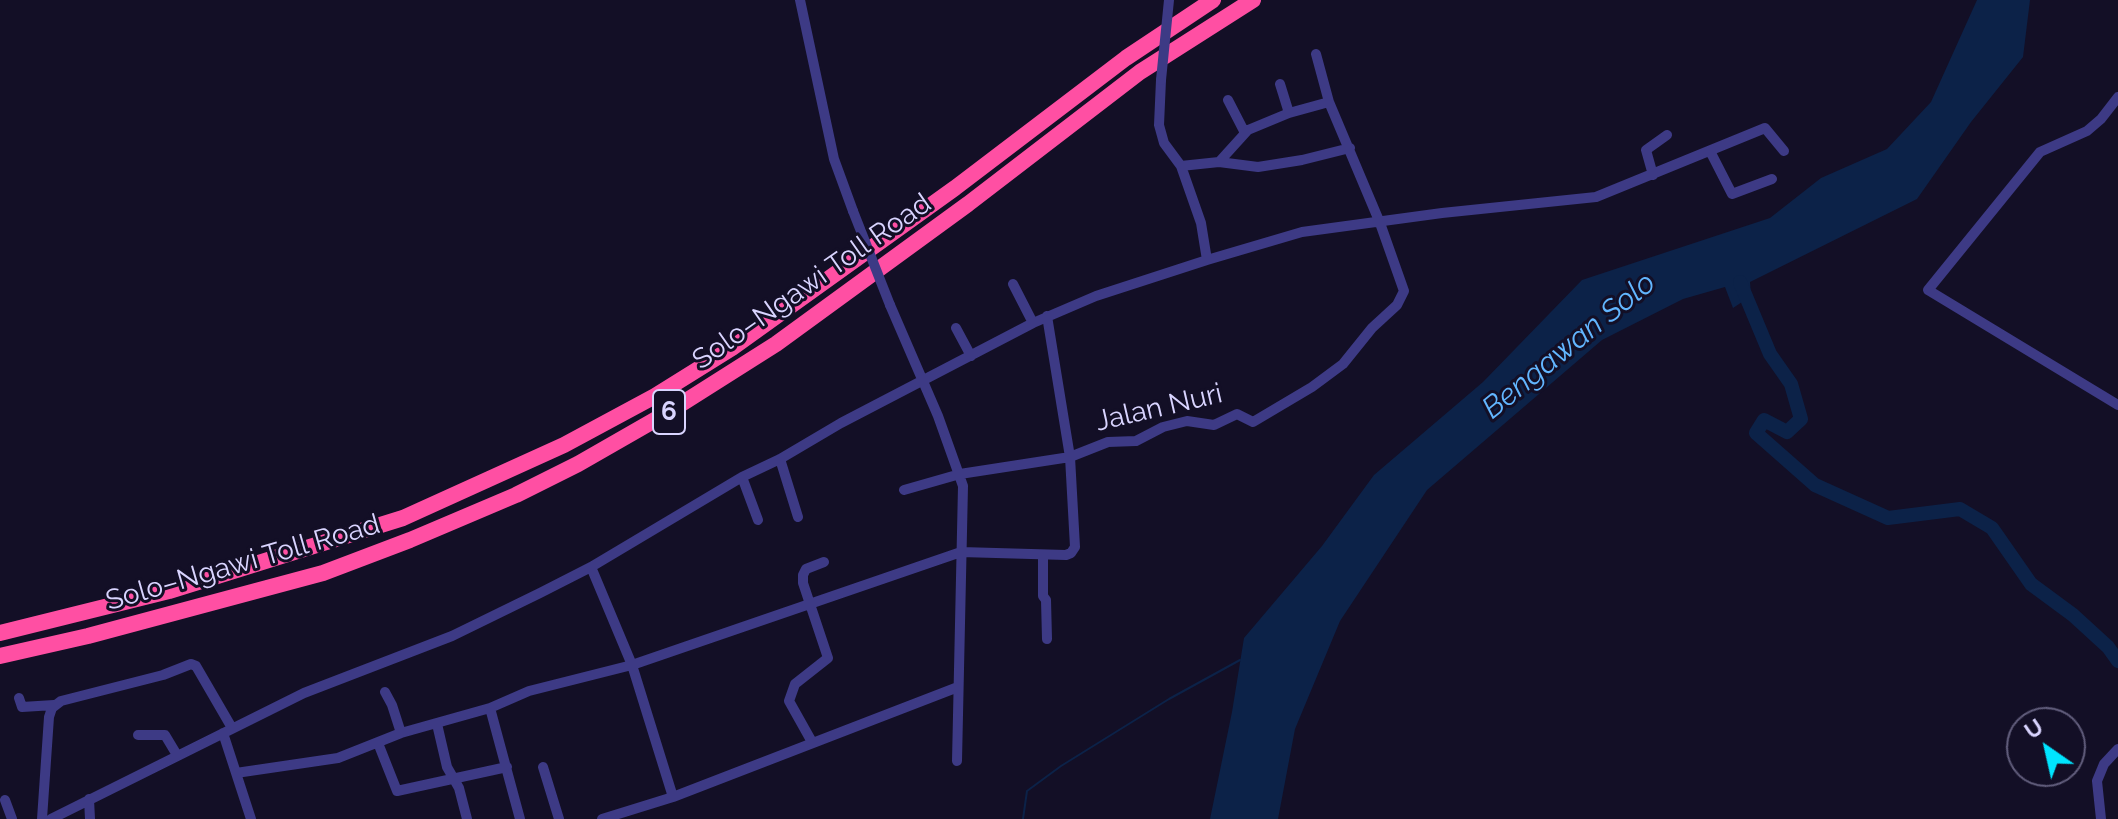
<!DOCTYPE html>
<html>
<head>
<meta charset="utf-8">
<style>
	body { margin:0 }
	#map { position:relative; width:2118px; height:819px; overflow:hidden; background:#130f26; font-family:Raleway,sans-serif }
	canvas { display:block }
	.north { position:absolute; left:2006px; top:707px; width:80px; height:80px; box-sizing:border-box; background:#130f26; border:2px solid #625e7d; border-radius:50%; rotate:326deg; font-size:22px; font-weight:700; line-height:32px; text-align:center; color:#d9d4ff }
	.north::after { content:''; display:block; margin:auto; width:28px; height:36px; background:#00e5ff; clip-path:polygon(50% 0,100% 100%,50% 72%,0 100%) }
</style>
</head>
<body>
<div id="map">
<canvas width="2118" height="819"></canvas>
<div class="north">U</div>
</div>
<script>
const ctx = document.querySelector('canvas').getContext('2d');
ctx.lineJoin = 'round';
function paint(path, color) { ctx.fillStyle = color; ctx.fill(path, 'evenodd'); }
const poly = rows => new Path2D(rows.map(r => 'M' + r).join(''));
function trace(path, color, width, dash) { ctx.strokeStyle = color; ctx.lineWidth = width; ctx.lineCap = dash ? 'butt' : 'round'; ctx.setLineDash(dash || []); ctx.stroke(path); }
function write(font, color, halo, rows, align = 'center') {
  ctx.font = font + ' Raleway,sans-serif'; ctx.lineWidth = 6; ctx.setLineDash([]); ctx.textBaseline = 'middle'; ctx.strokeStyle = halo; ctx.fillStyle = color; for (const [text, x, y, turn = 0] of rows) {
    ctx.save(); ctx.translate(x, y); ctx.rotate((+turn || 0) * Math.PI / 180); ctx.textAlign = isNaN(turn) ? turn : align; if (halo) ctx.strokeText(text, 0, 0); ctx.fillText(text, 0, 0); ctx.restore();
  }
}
const water = poly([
	[1977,0,2030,0,2023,57,1971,122,1917,199,1750,282,1751,296,1733,308,1725,287,1683,299,1602,340,1427,490,1340,621,1295,729,1278,819,1210,819,1232,712,1244,638,1322,546,1374,475,1483,382,1582,280,1770,218,1821,178,1887,149,1931,102]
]);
const stream = poly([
	[1023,819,1027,791,1061,766,1169,699,1240,660]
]);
const river = poly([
	[1740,282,1770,354,1791,384,1801,419,1787,432,1764,420,1756,433,1815,485,1888,518,1960,509,1992,528,2031,584,2073,615,2108,647,2118,661]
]);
const minor = poly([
	[800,0,834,159,853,211],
	[1161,80,1159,125,1164,143,1181,166,1201,223,1207,260],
	[1280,84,1289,113],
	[2118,97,2101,119,2087,131,2040,152,1928,290,2118,405],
	[1228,100,1245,133],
	[1710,151,1732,194,1772,179],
	[1219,162,1258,167,1302,160,1350,148],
	[1181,166,1219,162,1248,130,1289,113,1329,102],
	[1653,175,1646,150,1667,135],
	[1013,284,1033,323],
	[890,305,938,416,963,486,957,761],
	[956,328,971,356],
	[780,459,798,517],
	[742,477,758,520],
	[904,490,960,474,1070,457,1108,442,1136,441,1163,427,1187,421,1214,425,1237,414,1253,422,1312,387,1343,364,1372,328,1397,305,1404,291,1380,223,1329,102,1316,54],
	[1043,555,1043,596,1046,600,1047,639],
	[591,567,632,665,673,797],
	[385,692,392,705,401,733],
	[19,698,22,707,54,705],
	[490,708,520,819],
	[437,724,447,767,459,788,467,819],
	[223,733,251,819],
	[138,735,165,735,177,755],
	[812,742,789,701,795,684,828,658,803,583,803,575,806,569,824,562],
	[378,743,397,791,507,767],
	[543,767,559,819],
	[236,773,338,758,401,733,490,708,529,691,632,665,961,552,1066,555,1071,553,1075,547,1070,457,1047,316],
	[89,799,90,819],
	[5,800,12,819],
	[42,819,49,717,52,708,61,701,163,675,191,664,196,666,232,728],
	[51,819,304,693,452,636,540,593,591,567,742,477,780,459,841,423,1033,323,1096,296,1207,260,1302,232,1442,213,1596,197,1765,128,1784,151],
	[602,819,673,797,958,687],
	[2101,819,2097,781,2104,764,2118,749]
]);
const highway = poly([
	[0,633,169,591,403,518,564,445,655,396,732,348,955,188,1126,58,1213,0],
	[0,656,88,636,323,573,410,540,516,495,578,464,667,413,776,344,968,204,1140,72,1253,0]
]);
const minorBridge = poly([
	[1161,80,1169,0],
	[853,211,890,305]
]);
const shields = [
	[669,412,32]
];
const shieldNames = [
	["6",669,412]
];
const streetNames = [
	["Solo–Ngawi Toll Road",812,282,-35],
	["Jalan Nuri",1159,408,-13],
	["Solo–Ngawi Toll Road",243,563,-16]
];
const waterNames = [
	["Bengawan Solo",1569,346,-39]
];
paint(water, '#0c2248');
trace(stream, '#0c2248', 2);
trace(river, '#0c2248', 14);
trace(minor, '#3d3a85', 10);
trace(highway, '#ff4fa3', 16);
trace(minorBridge, '#3d3a85', 10);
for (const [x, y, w] of shields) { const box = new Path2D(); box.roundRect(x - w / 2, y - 22, w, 44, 6); ctx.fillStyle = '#130f26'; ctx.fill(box); trace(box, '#d9d4ff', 2); }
write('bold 26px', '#d9d4ff', null, shieldNames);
write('28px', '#d9d4ff', '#130f26', streetNames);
write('italic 30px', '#62b6ff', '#130f26', waterNames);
</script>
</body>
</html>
